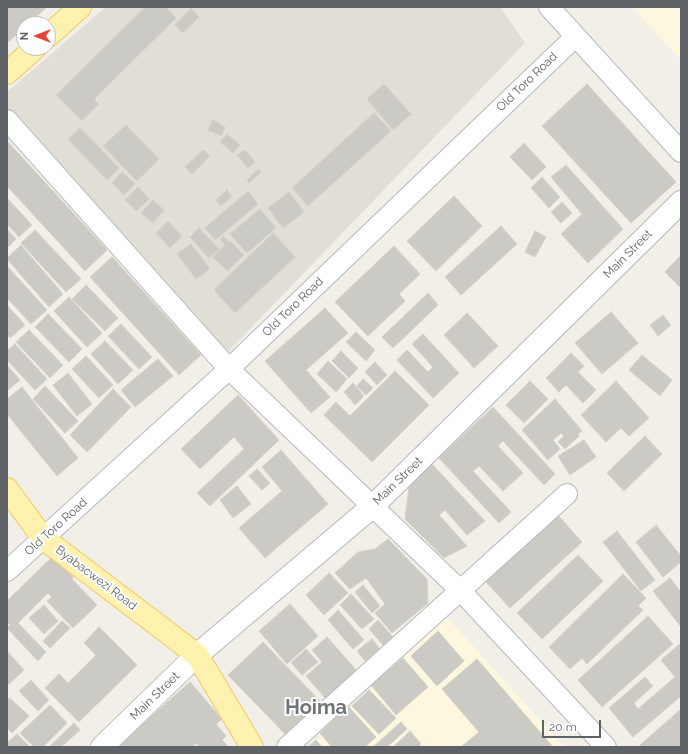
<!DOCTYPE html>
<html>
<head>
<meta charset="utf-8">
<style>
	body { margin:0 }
	#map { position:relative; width:688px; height:754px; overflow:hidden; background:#f1efe8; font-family:Raleway,sans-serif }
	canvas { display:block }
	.frame { position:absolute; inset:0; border:8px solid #5f6368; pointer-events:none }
	.north { position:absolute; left:16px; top:16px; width:40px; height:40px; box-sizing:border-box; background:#fff; border:1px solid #bfc1c3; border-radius:50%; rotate:270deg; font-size:11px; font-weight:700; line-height:16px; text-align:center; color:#5f6368 }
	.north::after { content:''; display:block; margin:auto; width:14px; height:18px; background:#ea4335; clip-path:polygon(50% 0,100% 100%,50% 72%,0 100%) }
	.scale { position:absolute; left:542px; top:720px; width:59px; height:18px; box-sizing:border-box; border:2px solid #5f6368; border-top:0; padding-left:5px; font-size:12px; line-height:14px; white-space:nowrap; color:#5f6368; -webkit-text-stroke:3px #fff; paint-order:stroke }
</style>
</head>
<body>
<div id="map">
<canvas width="688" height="754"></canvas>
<div class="frame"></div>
<div class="north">N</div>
<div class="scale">20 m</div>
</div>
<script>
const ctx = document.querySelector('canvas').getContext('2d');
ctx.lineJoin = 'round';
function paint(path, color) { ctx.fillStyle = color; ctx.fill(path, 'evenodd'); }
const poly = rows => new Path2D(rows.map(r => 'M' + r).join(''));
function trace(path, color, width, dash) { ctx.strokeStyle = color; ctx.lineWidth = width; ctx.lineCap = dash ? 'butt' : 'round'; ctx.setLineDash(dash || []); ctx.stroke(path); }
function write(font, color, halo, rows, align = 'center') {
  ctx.font = font + ' Raleway,sans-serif'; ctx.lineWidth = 4; ctx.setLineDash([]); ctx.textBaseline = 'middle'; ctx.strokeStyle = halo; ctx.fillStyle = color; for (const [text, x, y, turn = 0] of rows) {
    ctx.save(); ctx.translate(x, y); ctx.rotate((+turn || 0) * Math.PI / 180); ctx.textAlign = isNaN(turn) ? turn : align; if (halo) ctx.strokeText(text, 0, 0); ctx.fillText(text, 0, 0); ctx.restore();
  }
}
const commercial = poly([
	[632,7,681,7,681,60],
	[446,616,564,747,310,747]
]);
const education = poly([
	[106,7,500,7,525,43,226,354,118,238,7,110,7,92]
]);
const building = poly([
	[7,7,47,7,28,24,24,24,24,28,7,43,7,7],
	[145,7,166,7,176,18,94,99,99,104,82,121,56,95,145,7],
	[191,8,199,17,183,33,175,25,191,8],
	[384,84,411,114,393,130,367,99,384,84],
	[587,84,676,182,631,223,542,126,587,84],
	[374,113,391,131,308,206,292,188,374,113],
	[213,120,225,127,221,136,208,130,213,120],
	[126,125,159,159,137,181,103,146,126,125],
	[80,128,119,168,107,180,68,139,80,128],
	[227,134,240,145,233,153,220,142,227,134],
	[7,141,107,250,85,271,7,186,7,141],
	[524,143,546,167,532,180,510,157,524,143],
	[203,150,210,156,192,174,185,167,203,150],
	[245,150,255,162,248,168,237,155,245,150],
	[566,165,623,229,588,263,561,234,582,214,551,177,566,165],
	[258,169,261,172,249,183,247,180,258,169],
	[122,172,135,184,124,195,112,183,122,172],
	[542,177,560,197,549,208,531,188,542,177],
	[138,187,149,199,136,211,125,200,138,187],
	[227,190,232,196,221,206,216,200,227,190],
	[248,191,258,204,215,240,205,228,248,191],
	[289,192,304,212,283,228,268,208,289,192],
	[454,196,482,226,436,271,407,241,454,196],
	[7,198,32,225,19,237,7,224,7,198],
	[153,200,164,210,153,223,141,213,153,200],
	[562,202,572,213,561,223,551,212,562,202],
	[260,209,276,228,247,253,230,234,260,209],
	[168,221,182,236,170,248,156,233,168,221],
	[501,226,517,244,461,295,445,277,501,226],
	[199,228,219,249,209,258,190,237,199,228],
	[7,229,16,239,7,248,7,229],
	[35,230,81,279,66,292,21,243,35,230],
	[535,231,546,237,535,257,525,252,535,231],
	[273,233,295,257,235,313,214,290,273,233],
	[223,236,229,242,230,241,244,255,227,271,213,257,225,245,220,239,223,236],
	[191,244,210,269,196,279,177,254,191,244],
	[21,245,63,294,49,307,7,259,7,258,21,245],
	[394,246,420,274,399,294,405,301,368,336,335,302,394,246],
	[681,255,681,288,665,272,681,255],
	[112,257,201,355,179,375,90,277,112,257],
	[7,266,47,310,31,324,7,298,7,266],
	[86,285,118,318,105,331,72,299,86,285],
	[428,293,438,305,393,348,382,337,428,293],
	[69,297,102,333,87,347,54,311,69,297],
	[7,305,25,325,10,338,7,334,7,305],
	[325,308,348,333,306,370,330,397,311,413,265,361,325,308],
	[611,312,638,343,602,374,575,343,611,312],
	[467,313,498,346,474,368,444,335,467,313],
	[48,314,82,349,69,362,35,327,48,314],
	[663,315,671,325,658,336,650,325,663,315],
	[121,324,152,357,139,369,108,336,121,324],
	[29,330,63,365,50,378,16,342,29,330],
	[356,332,375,350,366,361,346,342,356,332],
	[423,334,459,373,433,398,397,360,407,350,428,372,433,367,412,344,423,334],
	[105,341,133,370,118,384,91,354,105,341],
	[15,344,47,379,35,390,7,360,7,351,15,344],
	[341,351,358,368,349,378,332,361,341,351],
	[571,353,584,366,578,372,596,390,583,403,566,385,559,392,546,378,571,353],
	[642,355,672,380,660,396,629,370,642,355],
	[86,356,113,385,99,398,72,369,86,356],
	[158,359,173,376,135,407,121,390,158,359],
	[328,361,347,379,336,392,317,374,328,361],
	[375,362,387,375,377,385,365,372,375,362],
	[7,365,20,380,7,391,7,365],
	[395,371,429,405,372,462,324,415,336,402,350,416,395,371],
	[68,373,92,404,77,416,53,385,68,373],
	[363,379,373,388,366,395,357,386,363,379],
	[530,381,548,399,524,423,506,405,530,381],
	[616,381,649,418,629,436,621,428,606,442,581,415,616,381],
	[353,383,364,396,355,405,344,392,353,383],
	[45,386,78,421,65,433,33,399,45,386],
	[22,387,78,458,57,476,7,414,7,399,22,387],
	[113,389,131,407,87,452,70,435,113,389],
	[238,395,279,440,210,506,197,493,244,449,234,437,200,469,181,449,238,395],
	[555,399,582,431,578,434,579,436,565,449,558,442,564,436,561,433,553,440,560,449,548,460,522,430,555,399],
	[493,407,555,474,544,485,503,441,498,446,523,473,503,491,479,466,473,471,511,512,499,523,439,458,493,407],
	[645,436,662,454,624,491,607,473,645,436],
	[584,440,596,457,570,475,558,456,584,440],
	[281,450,328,504,265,558,239,528,282,491,262,467,281,450],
	[432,464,485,521,467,535,445,510,439,515,467,546,444,558,405,519,409,487,432,464],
	[257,469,270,483,262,490,249,476,257,469],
	[237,486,251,504,233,518,220,500,237,486],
	[557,514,582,542,510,608,485,581,557,514],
	[656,525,681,556,681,562,663,577,636,542,656,525],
	[617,531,655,580,641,591,603,542,617,531],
	[388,539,427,579,428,603,392,633,375,613,385,604,366,578,350,589,335,573,358,552,375,549,388,539],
	[578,555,603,581,542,639,517,613,578,555],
	[53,556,73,577,72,579,97,605,73,628,47,601,52,597,48,593,18,623,46,652,38,661,7,628,10,625,7,622,7,601,53,556],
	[329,573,348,593,324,615,306,595,329,573],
	[623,574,646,598,638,606,643,610,587,664,582,658,570,669,549,647,623,574],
	[670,578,681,592,681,627,653,591,670,578],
	[363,585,380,606,372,613,355,592,363,585],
	[351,594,374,619,362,629,340,605,351,594],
	[290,604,318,636,287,664,259,631,290,604],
	[44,605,58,621,44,634,29,618,44,605],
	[338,610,364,640,353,649,328,620,338,610],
	[648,616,673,644,602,707,578,680,648,616],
	[378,620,393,637,383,645,369,629,378,620],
	[62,621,70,628,50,648,43,641,62,621],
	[99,627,137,665,79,722,45,688,59,674,68,683,96,655,84,643,99,627],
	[438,631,464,661,437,686,411,656,438,631],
	[327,637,357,671,326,699,306,676,322,662,312,650,327,637],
	[372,639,380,649,365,661,357,651,372,639],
	[263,642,321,702,287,736,228,675,263,642],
	[681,643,681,696,633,737,609,708,645,677,653,686,634,703,638,709,675,677,661,660,681,643],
	[306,649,318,662,302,675,291,663,306,649],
	[7,651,24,670,8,685,7,685,7,651],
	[403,658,428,687,396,715,371,685,403,658],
	[477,659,527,717,553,747,461,747,479,732,442,689,477,659],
	[31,680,49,700,38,711,19,691,31,680],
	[190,682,222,719,216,724,226,736,222,740,227,745,225,747,200,747,196,743,193,747,117,747,190,682],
	[369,690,396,718,379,734,352,706,369,690],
	[10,698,29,716,12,733,7,728,7,700,10,698],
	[50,705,67,723,43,747,34,747,20,733,50,705],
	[348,706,376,737,365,747,332,747,320,733,348,706],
	[681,709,681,747,642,747,640,745,681,709],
	[401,722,407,729,387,747,373,747,401,722],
	[74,723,80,730,61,747,49,747,74,723],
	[410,731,421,744,418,747,393,747,410,731],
	[17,734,30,747,7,747,7,743,17,734],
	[316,740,322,747,308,747,316,740]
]);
const minor = poly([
	[549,7,681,152],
	[7,120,229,369,460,590,606,747],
	[7,571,229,369,575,37],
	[287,747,567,494]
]);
const tertiary = poly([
	[102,747,197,655,373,506,681,202]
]);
const primary = poly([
	[48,36,80,7],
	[7,73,35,48],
	[7,489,43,538,197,655,252,747]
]);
const streetNames = [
	["Old Toro Road",527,82,-44],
	["Main Street",628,254,-45],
	["Old Toro Road",293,307,-44],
	["Main Street",398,481,-44],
	["Old Toro Road",56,527,-42],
	["Byabacwezi Road",96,578,37],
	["Main Street",155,696,-44]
];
const townNames = [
	["Hoima",316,708]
];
paint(commercial, '#fef7e0');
paint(education, '#e1ded6');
paint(building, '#cccac5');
trace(building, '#d6d1c6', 1);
trace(minor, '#b5b8bc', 22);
trace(tertiary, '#b5b8bc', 24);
trace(primary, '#f2c960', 24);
trace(minor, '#fff', 20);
trace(tertiary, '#fff', 22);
trace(primary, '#fff2af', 22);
write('12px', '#5f6368', '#fff', streetNames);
write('bold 20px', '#70757a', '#fff', townNames);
</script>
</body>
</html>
